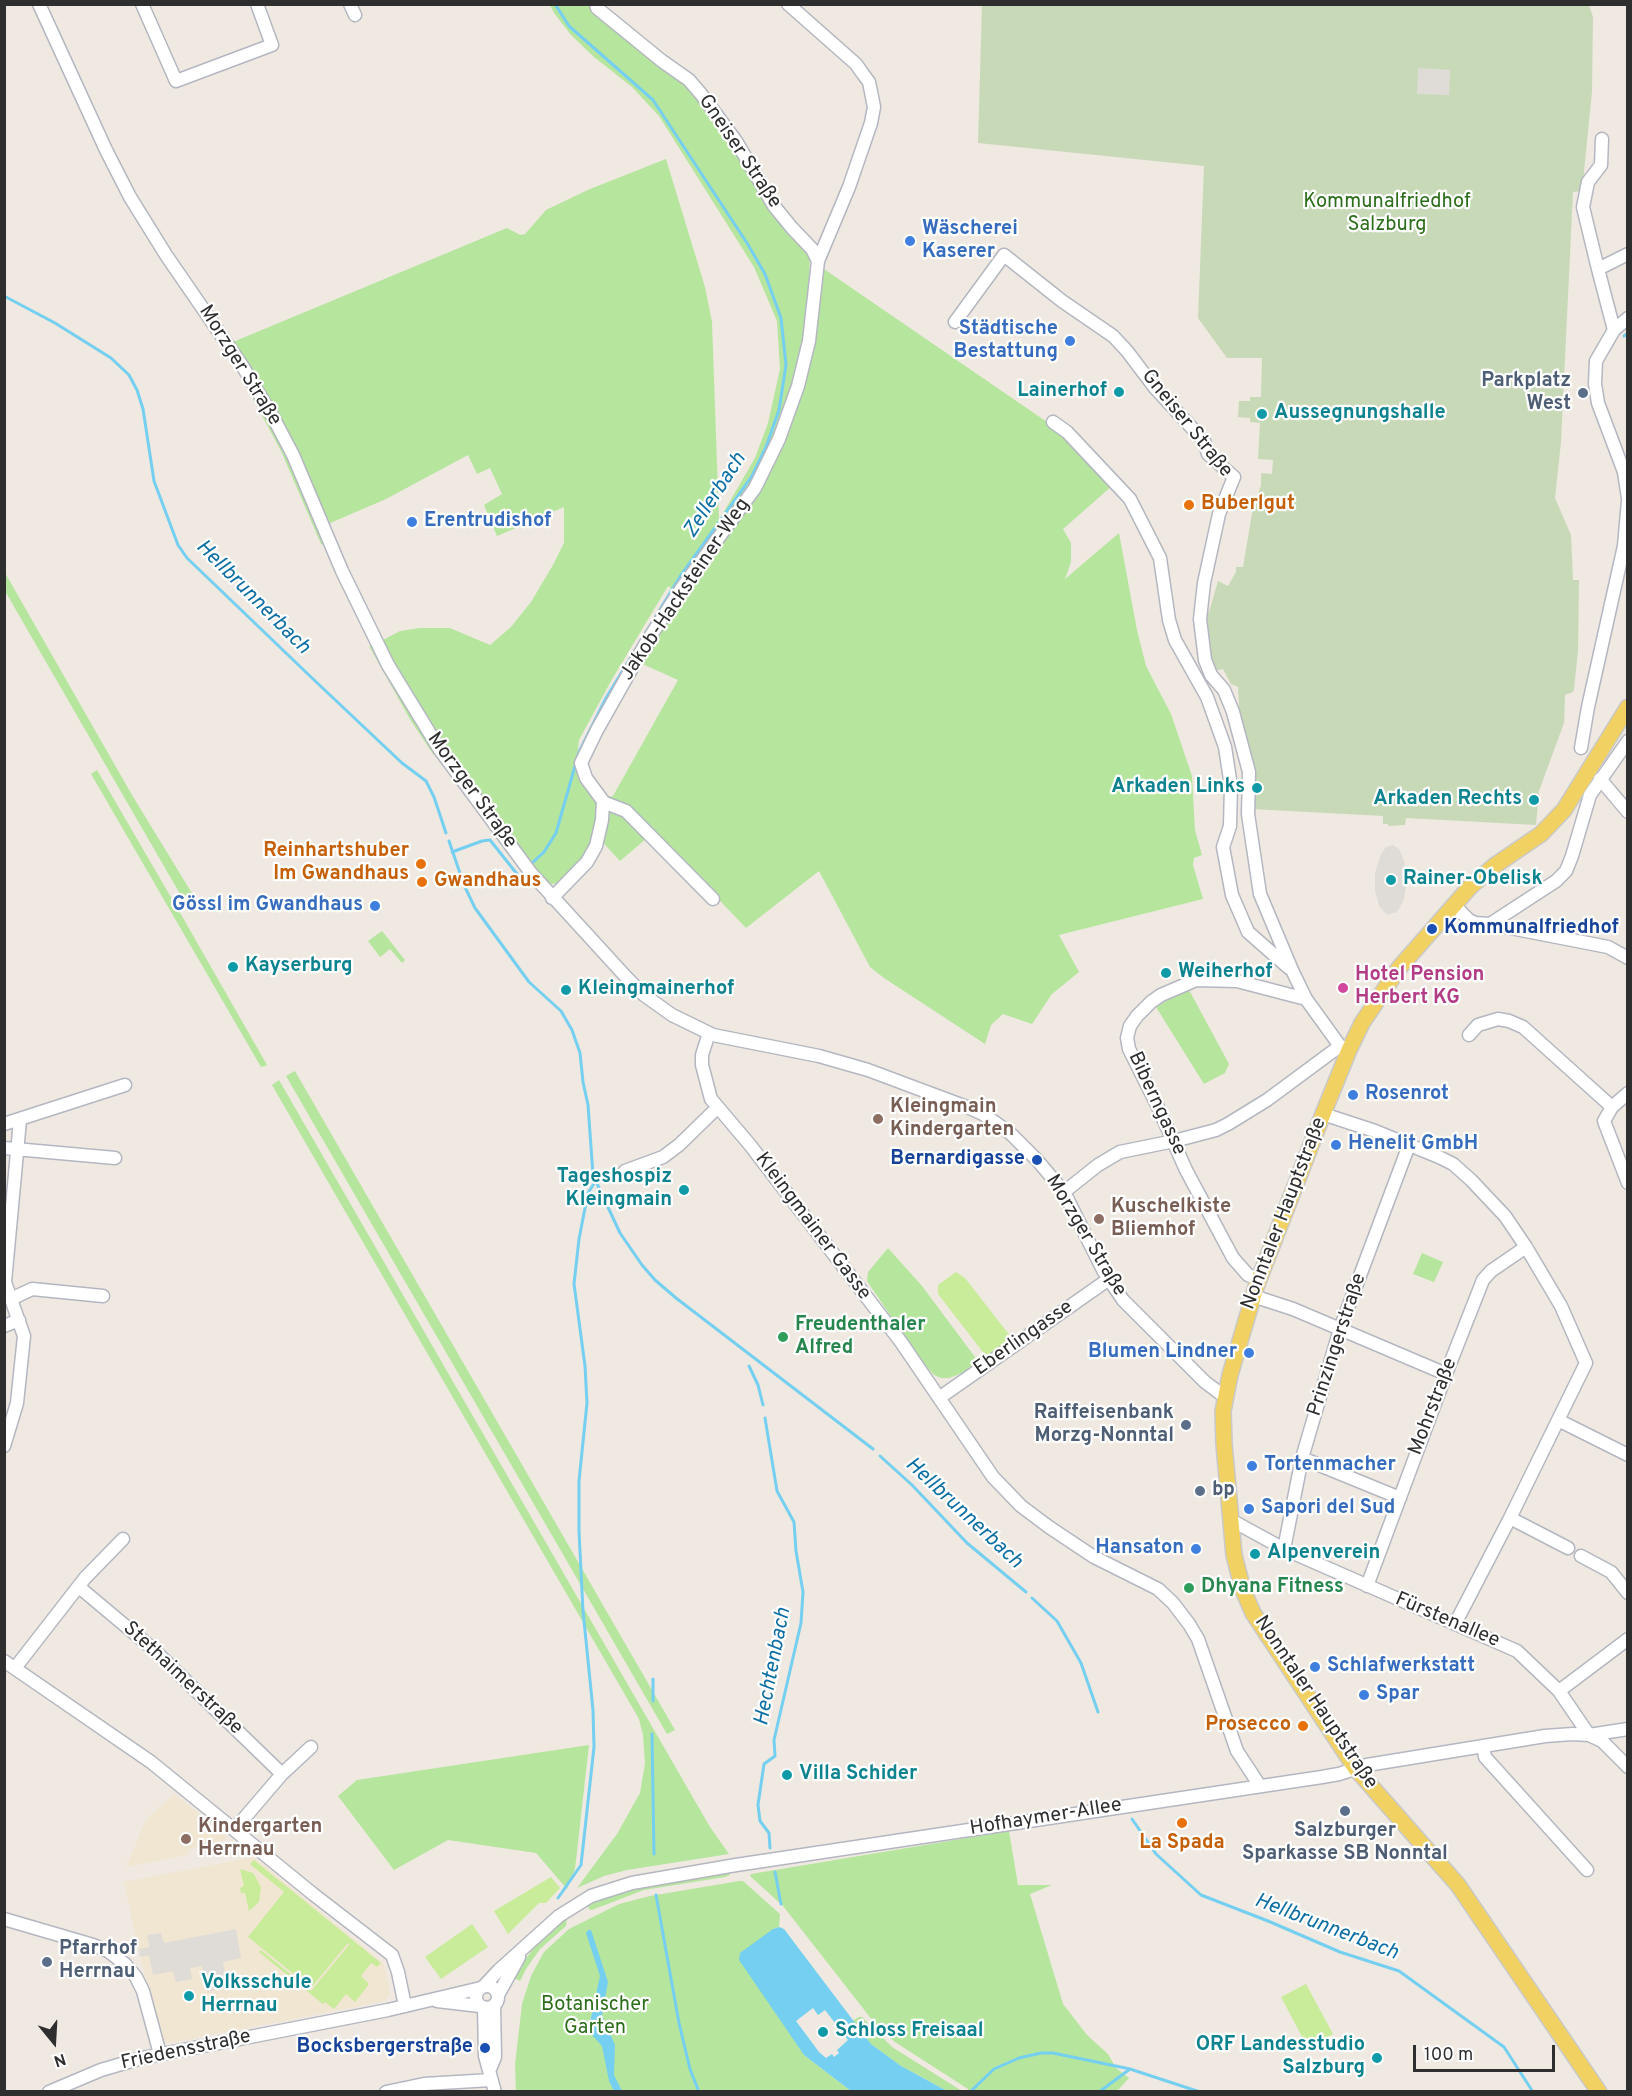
<!DOCTYPE html>
<html>
<head>
<meta charset="utf-8">
<style>
	body { margin:0 }
	#map { position:relative; width:1632px; height:2096px; overflow:hidden; background:#efe9e1; font-family:Overpass,sans-serif }
	canvas { display:block }
	.frame { position:absolute; inset:0; border:6px solid #2e2e2e; pointer-events:none }
	.north { position:absolute; left:24px; top:2012px; width:60px; height:60px; -webkit-text-stroke:4px #fff; paint-order:stroke; rotate:162deg; font-size:16px; font-weight:700; line-height:24px; text-align:center; color:#2e2e2e }
	.north::after { content:''; display:block; margin:auto; width:21px; height:27px; background:#2e2e2e; clip-path:polygon(50% 0,100% 100%,50% 72%,0 100%) }
	.scale { position:absolute; left:1413px; top:2045px; width:142px; height:27px; box-sizing:border-box; border:3px solid #2e2e2e; border-top:0; padding-left:8px; font-size:18px; line-height:21px; white-space:nowrap; color:#2e2e2e; -webkit-text-stroke:4px #fff; paint-order:stroke }
</style>
</head>
<body>
<div id="map">
<canvas width="1632" height="2096"></canvas>
<div class="frame"></div>
<div class="north">N</div>
<div class="scale">100 m</div>
</div>
<script>
const ctx = document.querySelector('canvas').getContext('2d');
ctx.lineJoin = 'round';
function paint(path, color) { ctx.fillStyle = color; ctx.fill(path, 'evenodd'); }
const poly = rows => new Path2D(rows.map(r => 'M' + r).join(''));
function trace(path, color, width, dash) { ctx.strokeStyle = color; ctx.lineWidth = width; ctx.lineCap = dash ? 'butt' : 'round'; ctx.setLineDash(dash || []); ctx.stroke(path); }
function write(font, color, halo, rows, align = 'center') {
  ctx.font = font + ' Overpass,sans-serif'; ctx.lineWidth = 4.5; ctx.setLineDash([]); ctx.textBaseline = 'middle'; ctx.strokeStyle = halo; ctx.fillStyle = color; for (const [text, x, y, turn = 0] of rows) {
    ctx.save(); ctx.translate(x, y); ctx.rotate((+turn || 0) * Math.PI / 180); ctx.textAlign = isNaN(turn) ? turn : align; if (halo) ctx.strokeText(text, 0, 0); ctx.fillText(text, 0, 0); ctx.restore();
  }
}
const education = poly([
	[174,1794,227,1836,225,1840,187,1850,188,1855,126,1867,146,1820],
	[254,1857,384,1964,390,1993,385,2001,169,2043,163,2040,140,1957,124,1882]
]);
const green = poly([
	[550,5,591,5,692,87,810,253,808,305,800,353,777,432,762,469,675,592,668,586,611,681,579,740,576,767,593,799,613,796,678,680,638,662,761,485,789,427,821,267,1063,433,1112,486,1063,529,1071,543,1071,562,1065,579,1119,533,1137,630,1146,666,1171,714,1192,776,1195,830,1202,855,1194,858,1193,865,1203,899,1059,935,1079,972,1052,994,1032,1024,1003,1014,991,1025,985,1044,884,978,870,967,819,871,746,928,654,832,620,861,596,835,589,852,558,883,552,884,547,883,515,843,426,719,381,641,400,631,420,628,450,628,490,645,511,627,531,602,553,565,564,543,564,507,497,536,484,505,502,494,490,468,477,474,468,455,386,499,328,524,281,418,247,362,233,342,507,228,520,235,525,234,546,210,590,189,666,159,705,287,712,322,719,520,755,458,768,423,780,369,777,321,754,267,659,116,632,87,594,57,571,35,554,13],
	[255,397,279,440,324,543,323,545,321,544,281,451,253,399],
	[4,571,132,795,201,908,191,913,5,591],
	[369,646,373,646,440,759,433,754,411,721],
	[97,770,183,918,267,1065,261,1067,91,774],
	[382,931,405,960,402,963,390,949,380,957,368,941],
	[1188,988,1229,1064,1225,1073,1204,1084,1156,1007],
	[295,1071,675,1730,667,1734,286,1076],
	[279,1080,710,1827,729,1854,627,1870,604,1876,577,1888,617,1834,640,1793,645,1763,643,1735,639,1719,272,1085],
	[888,1248,922,1286,978,1361,962,1373,949,1378,941,1378,934,1375,919,1358,867,1281,868,1272],
	[1422,1253,1443,1262,1434,1282,1413,1274],
	[589,1745,575,1869,567,1889,536,1853,448,1840,394,1870,338,1796,357,1780],
	[1009,1831,1018,1885,1052,1885,1030,1894,1063,2004,1087,2035,1108,2054,1116,2068,1129,2078,1119,2089,1114,2091,968,2091,968,2089,895,2042,880,2030,783,1906,750,1876,751,1874],
	[729,1872,730,1875,725,1877,644,1890,592,1910,590,1910,588,1907,588,1904,592,1902,629,1889],
	[739,1881,743,1881,780,1914,779,1927,773,1929,804,2055,851,2091,516,2092,515,2065,522,2004,531,1976,544,1952,569,1929,619,1904,650,1896],
	[567,1918,566,1926,540,1949,526,1969,520,1981,514,1978,513,1975,534,1948],
	[859,2017,862,2017,892,2047,962,2091,947,2091,901,2066,871,2044,852,2021]
]);
const cemetery = poly([
	[982,5,1589,5,1593,17,1592,92,1582,191,1573,192,1561,442,1555,498,1571,535,1573,580,1579,580,1578,651,1574,689,1573,692,1565,695,1564,723,1539,791,1536,825,1406,818,1405,825,1388,826,1388,824,1383,824,1383,816,1252,809,1240,724,1238,687,1231,684,1223,669,1213,671,1204,639,1206,613,1209,612,1218,581,1228,586,1236,572,1236,567,1243,567,1254,502,1261,486,1261,473,1272,474,1273,460,1258,459,1260,423,1250,422,1250,418,1238,417,1239,401,1250,401,1250,397,1261,397,1262,358,1227,358,1198,318,1204,166,978,143]
]);
const pitch = poly([
	[956,1272,965,1278,1011,1337,1010,1345,989,1360,938,1294,938,1285],
	[254,1860,381,1963,377,1967,371,1963,361,1976,369,1984,355,2002,346,1994,334,2009,325,2002,323,2004,259,1952,261,1950,311,1991,349,1945,348,1943,311,1988,248,1937,284,1892,250,1864],
	[240,1869,253,1873,261,1887,259,1902,249,1911,245,1893,241,1893,240,1888,244,1886],
	[551,1877,560,1888,546,1903,539,1903,508,1934,494,1911],
	[472,1924,488,1947,441,1979,425,1957],
	[1306,1984,1333,2034,1308,2048,1281,1997]
]);
const plaza = poly([
	[1418,68,1450,70,1449,95,1417,94],
	[1393,845,1399,849,1404,860,1407,880,1404,899,1400,907,1397,912,1387,915,1379,906,1375,890,1375,873,1381,854,1386,847],
	[236,1929,241,1958,223,1962,227,1987,207,1992,202,1966,190,1968,192,1979,176,1982,173,1971,153,1975,149,1955,140,1957,139,1949,149,1947,147,1935,161,1933,164,1943]
]);
const water = poly([
	[779,1927,784,1929,871,2044,901,2066,947,2091,851,2091,804,2055,739,1960,740,1953,773,1929],
	[813,2008,818,2015,825,2010,848,2040,837,2050,839,2053,834,2057,832,2054,826,2058,819,2052,796,2021],
	[588,1930,591,1930,608,1982,602,2015,615,2045,614,2075,622,2091,614,2091,609,2081,602,2046,592,2035,589,2027,600,1976,586,1933]
]);
const stream = poly([
	[4,296,55,323,111,358,129,375,137,390,143,409,154,481,178,545,187,558,312,678,402,763,426,781,434,797,446,833],
	[1624,336,1628,333],
	[449,841,464,885,475,908,529,982,561,1011,572,1030,580,1053,583,1082,588,1105,593,1175,620,1233,642,1265,655,1280,676,1298,873,1449],
	[452,852,482,841,490,840,517,874],
	[532,863,544,852,556,833,579,752,606,698,681,575,752,476,766,447,779,410,786,365,781,318,765,274,747,243,653,100,569,26,555,4],
	[749,1366,758,1385,763,1405],
	[765,1418,777,1491,794,1522,796,1551,803,1592,801,1623,774,1740,775,1756,764,1764,758,1805,760,1821,769,1833,770,1848],
	[880,1456,912,1485,967,1543,1026,1592],
	[1032,1598,1057,1621,1081,1663,1098,1712],
	[653,1701,653,1679],
	[652,1734,654,1854],
	[1132,1819,1156,1854,1201,1895,1268,1921,1340,1952,1399,1971,1504,2047,1533,2092],
	[775,1872,781,1904],
	[656,1895,679,2023,690,2069,699,2092],
	[558,1898,581,1865,594,1747,593,1710,583,1611,579,1531,579,1481,587,1403,585,1366,574,1284,579,1239,588,1193,595,1182],
	[970,2092,994,2069,1019,2058,1041,2053,1053,2053,1130,2069],
	[1099,2092,1130,2069,1200,2092]
]);
const minor = poly([
	[39,4,106,150,130,197,166,255,243,367,273,417,293,455,342,571,388,665,440,750,531,873,627,978,644,995,672,1015,713,1035,819,1056,868,1070,967,1107,983,1114,1010,1133,1037,1160,1064,1192,1104,1272,1123,1300,1205,1382,1225,1397],
	[142,4,176,81,272,45,257,4],
	[350,4,355,15],
	[596,4,597,8,662,61,689,80,701,94,736,141,774,206,792,228,812,249,818,261],
	[1598,269,1583,207,1588,182,1601,165,1602,139],
	[1628,318,1614,330,1596,361,1595,384,1598,403,1624,472,1628,498],
	[955,322,1004,255,1062,301,1113,336,1127,351,1155,388,1204,441,1208,454,1234,477,1219,514,1204,583,1200,619,1205,660,1211,675,1224,690,1233,712,1249,772,1248,814,1260,894,1292,970,1306,999,1340,1046,1349,1050],
	[1614,330,1598,269,1628,254],
	[1053,422,1067,432,1130,499,1160,558,1169,620,1175,640,1207,697,1225,747,1231,786,1230,826,1223,847,1232,895,1248,932,1289,968],
	[1581,748,1588,707,1624,546,1628,501],
	[1600,779,1628,812],
	[603,802,626,811,713,899],
	[552,898,587,862,596,846,602,820,603,801,586,778,581,763,597,730,646,643,681,589,755,488,779,439,798,386,809,341,818,261,849,187,871,123,874,107,869,82,863,74,856,64,788,4],
	[1454,905,1469,920,1475,923,1490,924,1608,947,1628,958],
	[1490,924,1556,881,1566,871,1572,856,1590,795,1628,741],
	[709,1033,702,1055,702,1065,711,1099,750,1145,901,1342,993,1477,1021,1506,1049,1527,1094,1557,1158,1589,1173,1603,1189,1624,1198,1639,1237,1751,1260,1786],
	[1469,1035,1478,1025,1498,1019,1509,1021,1523,1027,1612,1107,1628,1093],
	[1612,1107,1604,1121,1628,1183],
	[1323,1114,1375,1131,1439,1157,1453,1164,1471,1180,1505,1216,1526,1247,1561,1306,1586,1363,1510,1518,1455,1624],
	[4,1124,125,1085],
	[4,1148,115,1158],
	[625,1171,663,1157,679,1145,718,1107],
	[1064,1192,1098,1165,1120,1152,1174,1141,1216,1130,1228,1124,1267,1100,1340,1046],
	[1259,1279,1248,1275,1233,1258,1186,1170,1157,1105,1129,1049,1127,1038,1130,1026,1137,1016,1151,1002,1161,995,1196,980,1237,981,1306,999],
	[1253,1296,1293,1309,1446,1374],
	[11,1299,32,1289,103,1296],
	[4,1326,19,1320],
	[939,1398,1109,1279],
	[1558,1420,1628,1455],
	[4,1446,17,1403,24,1336,5,1282,20,1120],
	[1302,1458,1400,1498],
	[1510,1518,1568,1548],
	[1231,1520,1284,1549,1517,1651,1559,1691,1589,1735,1602,1741,1628,1767],
	[1284,1549,1302,1458,1340,1329,1409,1145],
	[1581,1556,1611,1572,1628,1593],
	[1367,1586,1446,1374,1483,1280,1491,1271,1526,1247],
	[79,1587,153,1649,282,1774],
	[4,1661,151,1762,313,1894,392,1955,398,1972,405,2006],
	[15,1668,85,1578,123,1539],
	[1559,1691,1628,1639],
	[1483,1746,1485,1757,1587,1870],
	[235,1829,282,1774,311,1747],
	[4,1919,93,1945,108,1951,125,1964,136,1977,143,1991,160,2054],
	[484,1986,499,1970,559,1916,591,1896,632,1883,736,1865,1322,1777,1339,1774,1367,1765,1545,1736,1573,1734,1589,1735,1628,1729],
	'476 1997a11 11 0 1 1 22 0a11 11 0 1 1-22 0Z',
	[498,1995,519,1957],
	[437,2001,480,2006],
	[484,2007,485,2056,495,2092],
	[490,2069,495,2057,494,2005],
	[49,2092,101,2070,142,2058,388,2010,481,1988],
	[386,2092,424,2084,491,2080]
]);
const major = poly([
	[1599,2092,1458,1885,1356,1769,1253,1613,1243,1590,1234,1555,1224,1444,1223,1411,1230,1375,1256,1287,1323,1114,1349,1050,1362,1023,1399,968,1470,887,1494,866,1541,834,1564,810,1628,707]
]);
const markers = [
	[910,241,6,"#3f7fe0"],
	[1070,341,6,"#3f7fe0"],
	[1119,392,6,"#0f9aa8"],
	[1583,393,6,"#5c6f8a"],
	[1262,414,6,"#0f9aa8"],
	[1189,505,6,"#e8710a"],
	[412,522,6,"#3f7fe0"],
	[1257,788,6,"#0f9aa8"],
	[1534,800,6,"#0f9aa8"],
	[421,864,6,"#e8710a"],
	[1391,880,6,"#0f9aa8"],
	[422,882,6,"#e8710a"],
	[375,906,6,"#3f7fe0"],
	[1432,929,6,"#1a4fb4"],
	[233,967,6,"#0f9aa8"],
	[1166,973,6,"#0f9aa8"],
	[1343,988,6,"#d1479c"],
	[566,990,6,"#0f9aa8"],
	[1353,1095,6,"#3f7fe0"],
	[878,1119,6,"#8d6e63"],
	[1336,1145,6,"#3f7fe0"],
	[1037,1160,6,"#1a4fb4"],
	[684,1190,6,"#0f9aa8"],
	[1099,1219,6,"#8d6e63"],
	[783,1337,6,"#2e9e5b"],
	[1249,1353,6,"#3f7fe0"],
	[1186,1425,6,"#5c6f8a"],
	[1252,1466,6,"#3f7fe0"],
	[1200,1491,6,"#5c6f8a"],
	[1249,1509,6,"#3f7fe0"],
	[1196,1549,6,"#3f7fe0"],
	[1255,1554,6,"#0f9aa8"],
	[1189,1588,6,"#2e9e5b"],
	[1315,1667,6,"#3f7fe0"],
	[1364,1695,6,"#3f7fe0"],
	[1303,1726,6,"#e8710a"],
	[787,1775,6,"#0f9aa8"],
	[1345,1811,6,"#5c6f8a"],
	[1182,1823,6,"#e8710a"],
	[186,1839,6,"#8d6e63"],
	[47,1962,6,"#5c6f8a"],
	[189,1996,6,"#0f9aa8"],
	[823,2032,6,"#0f9aa8"],
	[485,2048,6,"#1a4fb4"],
	[1377,2058,6,"#0f9aa8"]
];
const streetNames = [
	["Gneiser Straße",739,152,56],
	["Morzger Straße",239,366,58],
	["Gneiser Straße",1186,424,51],
	["Jakob-Hacksteiner-Weg",686,590,-56],
	["Morzger Straße",471,791,54],
	["Biberngasse",1156,1104,65],
	["Nonntaler Hauptstraße",1285,1214,-69],
	["Kleingmainer Gasse",812,1227,53],
	["Morzger Straße",1085,1236,59],
	["Eberlingasse",1024,1339,-35],
	["Prinzingerstraße",1338,1345,-72],
	["Mohrstraße",1434,1407,-69],
	["Fürstenallee",1447,1621,23],
	["Stethaimerstraße",182,1679,43],
	["Nonntaler Hauptstraße",1315,1703,56],
	["Hofhaymer-Allee",1046,1818,-9],
	["Friedensstraße",186,2051,-12]
];
const parkNames = [
	["Kommunalfriedhof",1387,203],
	["Salzburg",1387,226],
	["Botanischer",595,2006],
	["Garten",595,2029]
];
const shopNames = [
	["Wäscherei",922,230],
	["Kaserer",922,253],
	["Städtische",1058,330,"right"],
	["Bestattung",1058,353,"right"],
	["Erentrudishof",424,522],
	["Gössl im Gwandhaus",363,906,"right"],
	["Rosenrot",1365,1095],
	["Henelit GmbH",1348,1145],
	["Blumen Lindner",1237,1353,"right"],
	["Tortenmacher",1264,1466],
	["Sapori del Sud",1261,1509],
	["Hansaton",1184,1549,"right"],
	["Schlafwerkstatt",1327,1667],
	["Spar",1376,1695]
];
const serviceNames = [
	["Parkplatz",1571,382],
	["West",1571,405],
	["Raiffeisenbank",1174,1414],
	["Morzg-Nonntal",1174,1437],
	["bp",1212,1491,"left"],
	["Salzburger",1345,1832,"center"],
	["Sparkasse SB Nonntal",1345,1855,"center"],
	["Pfarrhof",59,1950,"left"],
	["Herrnau",59,1973,"left"]
];
const cultureNames = [
	["Lainerhof",1107,392,"right"],
	["Aussegnungshalle",1274,414],
	["Arkaden Links",1245,788,"right"],
	["Arkaden Rechts",1522,800,"right"],
	["Rainer-Obelisk",1403,880],
	["Kayserburg",245,967],
	["Weiherhof",1178,973],
	["Kleingmainerhof",578,990],
	["Tageshospiz",672,1178,"right"],
	["Kleingmain",672,1201,"right"],
	["Alpenverein",1267,1554],
	["Villa Schider",799,1775],
	["Volksschule",201,1984],
	["Herrnau",201,2007],
	["Schloss Freisaal",835,2032],
	["ORF Landesstudio",1365,2046,"right"],
	["Salzburg",1365,2069,"right"]
];
const foodNames = [
	["Buberlgut",1201,505],
	["Reinhartshuber",409,852,"right"],
	["Im Gwandhaus",409,875,"right"],
	["Gwandhaus",434,882],
	["Prosecco",1291,1726,"right"],
	["La Spada",1182,1844,"center"]
];
const transitNames = [
	["Kommunalfriedhof",1444,929,"left"],
	["Bernardigasse",1025,1160],
	["Bocksbergerstraße",473,2048]
];
const hotelNames = [
	["Hotel Pension",1355,976],
	["Herbert KG",1355,999]
];
const educationNames = [
	["Kleingmain",890,1108],
	["Kindergarten",890,1131],
	["Kuschelkiste",1111,1208],
	["Bliemhof",1111,1231],
	["Kindergarten",198,1828],
	["Herrnau",198,1851]
];
const leisureNames = [
	["Freudenthaler",795,1326],
	["Alfred",795,1349],
	["Dhyana Fitness",1201,1588]
];
const waterNames = [
	["Zellerbach",716,496,-57],
	["Hellbrunnerbach",252,598,45],
	["Hellbrunnerbach",963,1514,43],
	["Hechtenbach",774,1667,-79],
	["Hellbrunnerbach",1326,1928,21]
];
paint(education, '#f0e6d1');
paint(green, '#b6e59e');
paint(cemetery, '#c8d9b8');
paint(pitch, '#c9ec9a');
paint(plaza, '#dfdcd8');
paint(water, '#75cff0');
trace(stream, '#75cff0', 3);
trace(minor, '#b4b7c1', 15);
trace(major, '#c9c9c9', 18);
trace(minor, '#fff', 12);
trace(major, '#f2d163', 15);
for (const [x, y, r, color] of markers) { const dot = new Path2D(); dot.arc(x, y, r, 0, 2 * Math.PI); ctx.fillStyle = color; ctx.fill(dot); trace(dot, '#fff', 2); }
write('20px', '#2e2e2e', '#fff', streetNames);
write('20px', '#2c6e1b', '#fff', parkNames);
write('bold 20px', '#366cbe', '#fff', shopNames, 'left');
write('bold 20px', '#4e5e75', '#fff', serviceNames, 'right');
write('bold 20px', '#0d838f', '#fff', cultureNames, 'left');
write('bold 20px', '#c56008', '#fff', foodNames, 'left');
write('bold 20px', '#164399', '#fff', transitNames, 'right');
write('bold 20px', '#b23c85', '#fff', hotelNames, 'left');
write('bold 20px', '#785e54', '#fff', educationNames, 'left');
write('bold 20px', '#27864d', '#fff', leisureNames, 'left');
write('italic 21px', '#0d6fa3', '#fff', waterNames);
</script>
</body>
</html>
